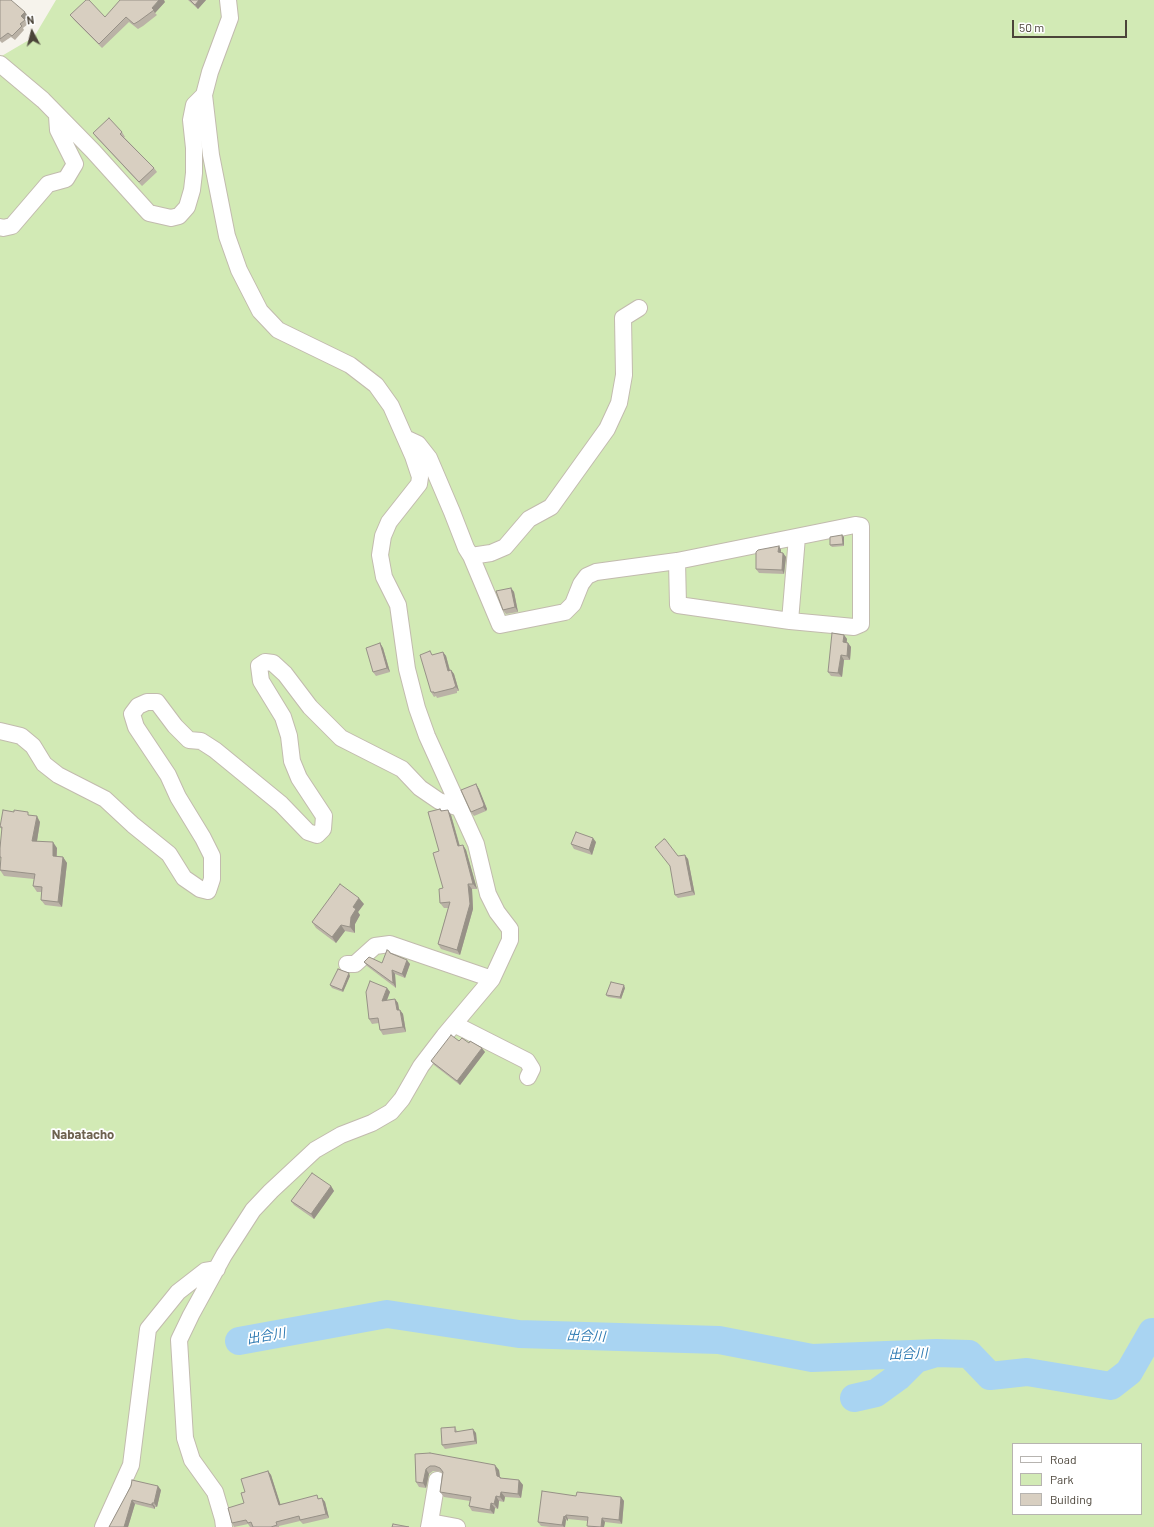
<!DOCTYPE html>
<html>
<head>
<meta charset="utf-8">
<style>
	body { margin:0 }
	#map { position:relative; width:1154px; height:1527px; overflow:hidden; background:#f6f3ec; font-family:Barlow,sans-serif }
	canvas { display:block }
	.legend { position:absolute; left:1012px; top:1443px; width:130px; height:72px; box-sizing:border-box; background:#fff; border:1px solid #b7b4b0; margin:0; padding:5px 7px; list-style:none; font-size:12px; color:#4b4439 }
	.legend li { display:flex; align-items:center; gap:8px; height:20px }
	.legend b { width:20px; border:1px solid #b7b4b0 }
	.north { position:absolute; left:12px; top:12px; width:40px; height:40px; -webkit-text-stroke:3px #fff; paint-order:stroke; rotate:353deg; font-size:11px; font-weight:700; line-height:16px; text-align:center; color:#4b4439 }
	.north::after { content:''; display:block; margin:auto; width:14px; height:18px; background:#4b4439; clip-path:polygon(50% 0,100% 100%,50% 72%,0 100%) }
	.scale { position:absolute; left:1012px; top:20px; width:115px; height:18px; box-sizing:border-box; border:2px solid #4b4439; border-top:0; padding-left:5px; font-size:12px; line-height:14px; white-space:nowrap; color:#4b4439; -webkit-text-stroke:3px #fff; paint-order:stroke }
</style>
</head>
<body>
<div id="map">
<canvas width="1154" height="1527"></canvas>
<ul class="legend">
<li><b style="height:5px;background:#fff"></b>Road</li>
<li><b style="height:11px;background:#d2eab5"></b>Park</li>
<li><b style="height:11px;background:#d8cfc1"></b>Building</li>
</ul>
<div class="north">N</div>
<div class="scale">50 m</div>
</div>
<script>
const ctx = document.querySelector('canvas').getContext('2d');
ctx.lineJoin = 'round';
function paint(path, color) { ctx.fillStyle = color; ctx.fill(path, 'evenodd'); }
const poly = rows => new Path2D(rows.map(r => 'M' + r).join(''));
function trace(path, color, width, dash) { ctx.strokeStyle = color; ctx.lineWidth = width; ctx.lineCap = dash ? 'butt' : 'round'; ctx.setLineDash(dash || []); ctx.stroke(path); }
function write(font, color, halo, rows, align = 'center') {
  ctx.font = font + ' Barlow,"Noto Sans JP",sans-serif'; ctx.lineWidth = 3.5; ctx.setLineDash([]); ctx.textBaseline = 'middle'; ctx.strokeStyle = halo; ctx.fillStyle = color; for (const [text, x, y, turn = 0] of rows) {
    ctx.save(); ctx.translate(x, y); ctx.rotate((+turn || 0) * Math.PI / 180); ctx.textAlign = isNaN(turn) ? turn : align; if (halo) ctx.strokeText(text, 0, 0); ctx.fillText(text, 0, 0); ctx.restore();
  }
}
const green = poly([
	[56,0,1154,0,1154,1527,0,1527,0,57,34,37],
	[1013,1444,1141,1444,1141,1514,1013,1514]
]);
const river = poly([
	[239,1341,387,1314,519,1334,719,1340,812,1358,936,1353],
	[854,1398,876,1393,898,1377,916,1359,936,1353,969,1354,990,1376,1027,1372,1111,1386,1129,1372,1152,1332,1154,1332]
]);
const minor = poly([
	[0,64,43,100,93,151,149,213,171,218,179,216,187,207,192,190,194,173,194,148,191,120,194,105,204,95],
	[0,227,3,228,12,226,48,184,66,179,75,164,58,130,57,116],
	[405,438,418,444,429,458,452,512,466,548,471,556,491,553,505,547,529,519,551,507,607,429,619,403,624,375,623,318,639,308],
	[471,556,500,625,565,612,573,604,581,584,587,576,596,572,677,561,855,525,861,526,861,624,854,627,790,621,678,605,677,561],
	[790,621,797,537],
	[0,731,21,736,33,746,44,764,58,775,105,799,133,825,169,854,184,878,200,889,208,891,212,879,212,856,203,838,178,797,168,775,136,727,132,714,138,706,147,702,157,702,175,726,189,740,201,741,215,750,281,804,308,832,317,835,323,829,324,816,299,778,292,761,289,736,283,717,261,681,259,666,265,662,273,663,285,674,310,707,341,738,402,769,420,788,439,801,459,808],
	[347,964,355,964,375,946,390,944,492,979],
	[454,1024,527,1061,532,1069,528,1077],
	[430,1522,437,1480],
	[103,1527,131,1465,148,1329,178,1292,205,1271,217,1269],
	[224,1527,223,1519,215,1492,192,1460,185,1438,179,1340,191,1315,224,1255,253,1210,271,1191,315,1150,341,1135,372,1123,391,1112,402,1099,421,1066,444,1036,492,979,510,940,510,929,497,912,488,894,476,844,427,736,417,708,407,669,398,605,384,577,380,555,383,536,389,522,419,484,420,477,413,456,391,406,376,385,350,365,278,330,260,311,239,270,227,236,211,155,204,95,210,72,230,18,228,0],
	[429,1527,430,1522,457,1527]
]);
const wall = poly([
	[0,0,28,16,25,19,28,24,23,28,24,30,15,40,11,37,2,43,0,41],
	[188,0,206,0,198,9],
	[165,2,155,13,157,15,143,26,138,29,129,22,102,48,74,20,70,15,105,17],
	[122,132,125,137,124,137,154,168,157,172,142,186,96,137,93,133],
	[842,535,844,537,844,546,832,547,830,545],
	[779,546,781,550,781,553,783,553,786,557,784,574,759,573,756,569],
	[511,588,514,592,518,612,506,614,503,610],
	[844,635,847,639,847,642,848,643,851,647,850,660,844,660,842,677,831,676,828,672],
	[380,643,383,648,390,672,376,676,373,672],
	[443,652,446,656,450,670,451,670,454,674,459,691,457,691,457,693,437,698,436,696,434,697,431,692,433,655],
	[476,784,479,789,487,809,486,811,474,816,471,812],
	[440,809,442,811,451,815,460,846,463,845,466,850,477,889,472,889,473,909,460,955,441,949,438,944,448,908,444,908,440,903,443,888,439,851],
	[30,815,40,822,37,841,57,848,57,856,63,857,67,863,62,907,45,905,41,900,42,892,37,892,33,886,34,879,4,876,0,870,1,859,0,858,0,848,2,830,0,827],
	[596,842,592,855,574,849,571,844],
	[678,856,688,859,695,895,678,898,675,895],
	[364,904,358,912,360,915,355,924,355,933,345,931,336,943,316,928,312,922],
	[392,954,410,964,405,978,395,974,396,988,367,966,364,962,382,963],
	[350,976,343,992,332,988,330,985],
	[387,988,390,992,387,1000,395,999,398,1003,399,1010,400,1010,403,1014,406,1032,383,1035,380,1030,379,1023,372,1024,369,1019],
	[625,988,621,999,608,997,606,995],
	[459,1041,469,1043,485,1052,460,1085,434,1065,431,1061],
	[331,1186,334,1191,314,1219,294,1205,291,1201],
	[455,1427,457,1431,476,1433,477,1444,445,1449,442,1445],
	[415,1454,499,1470,500,1477,501,1478,519,1480,523,1485,521,1498,505,1497,504,1502,499,1501,498,1509,495,1508,494,1514,472,1511,469,1506,470,1501,444,1497,440,1492,442,1473,439,1471,433,1471,429,1474,426,1488,419,1487,416,1482],
	[268,1471,271,1475,280,1504,322,1498,325,1502,329,1518,303,1524,300,1521,279,1526,279,1527,250,1527,248,1524,234,1527,232,1523,244,1503],
	[131,1486,161,1490,157,1507,155,1507,155,1509,135,1504,128,1527,109,1527],
	[576,1496,621,1497,624,1501,622,1524,605,1522,604,1527,588,1527,588,1521,568,1519,568,1521,566,1520,565,1527,550,1527,541,1526,538,1522]
]);
const shadedWall = poly([
	[159,0,164,0,165,2,155,13,152,8],
	[199,0,206,0,198,9,195,5],
	[25,12,28,16,24,20,21,16],
	[842,535,844,537,844,546,843,544],
	[779,546,781,550,781,556,778,552],
	[783,553,786,557,784,574,782,570],
	[511,588,514,592,518,612,515,607],
	[844,635,847,639,846,646,843,642],
	[380,643,383,648,390,672,387,668],
	[848,643,851,647,850,660,847,656],
	[443,652,446,656,451,675,448,671],
	[841,655,844,660,842,677,838,673],
	[451,670,454,674,459,691,456,687],
	[476,784,479,789,487,809,486,811,483,807],
	[448,810,451,815,461,851,458,846],
	[37,816,40,822,36,847,32,841],
	[593,838,596,842,592,855,589,850],
	[53,842,57,848,56,862,53,856],
	[463,845,466,850,477,889,473,884],
	[685,855,688,859,695,895,692,891],
	[63,857,67,863,62,907,58,902],
	[468,884,472,889,473,909,460,955,457,950],
	[359,898,364,904,358,912,360,915,355,924,355,933,350,927,351,917,353,907],
	[341,925,345,931,336,943,332,937],
	[407,960,410,964,405,978,402,974],
	[392,970,395,974,396,988,393,983],
	[349,973,350,976,343,992,342,990],
	[624,985,625,988,621,999,620,997],
	[387,988,390,992,385,1005,382,1001],
	[395,999,398,1003,400,1015,397,1010],
	[400,1010,403,1014,406,1032,403,1027],
	[482,1048,485,1052,460,1085,457,1081],
	[331,1186,334,1191,314,1219,311,1214],
	[473,1429,476,1433,477,1444,475,1441],
	[495,1465,499,1470,500,1478,500,1477,504,1482,497,1476],
	[426,1469,429,1474,426,1488,423,1483],
	[268,1471,271,1475,282,1509,279,1505],
	[519,1480,523,1485,521,1498,518,1494],
	[158,1486,161,1490,157,1507,154,1503],
	[501,1492,505,1497,504,1502,500,1497],
	[496,1496,499,1501,498,1509,494,1504],
	[621,1497,624,1501,622,1524,619,1520],
	[322,1498,325,1502,329,1518,326,1514],
	[132,1500,135,1504,128,1527,124,1527],
	[152,1503,155,1507,155,1509,152,1505],
	[491,1503,495,1508,494,1514,490,1510],
	[566,1515,568,1519,568,1521,565,1517],
	[564,1516,566,1520,565,1527,564,1527,562,1525],
	[602,1518,605,1522,604,1527,601,1527]
]);
const building = poly([
	[0,0,11,0,25,12,21,16,25,20,20,24,22,26,12,36,8,33,0,39,0,0],
	[86,0,89,0,105,17,120,0,159,0,152,8,154,10,139,21,134,24,126,17,99,44,70,15,86,0],
	[190,0,199,0,195,5,190,0],
	[109,118,122,132,120,134,154,168,139,182,93,133,109,118],
	[842,535,843,544,830,545,830,537,842,535],
	[779,546,778,552,783,553,782,570,756,569,756,552,758,550,779,546],
	[511,588,515,607,503,610,496,591,511,588],
	[832,633,844,635,843,642,848,643,847,656,841,655,838,673,828,672,832,633],
	[380,643,387,668,373,672,366,648,380,643],
	[430,651,432,655,443,652,448,671,451,670,456,687,454,687,454,688,434,693,434,692,431,692,420,655,430,651],
	[476,784,484,805,483,807,471,812,461,790,476,784],
	[440,809,441,811,448,810,458,846,463,845,473,884,468,884,470,904,457,950,438,944,450,902,440,903,439,889,443,888,433,853,439,851,428,812,440,809],
	[3,810,14,812,14,810,28,812,28,815,37,816,32,841,53,842,53,856,63,857,58,902,41,900,42,887,33,886,35,874,0,870,1,857,0,857,0,848,2,827,0,827,3,810],
	[576,832,593,838,589,850,571,844,576,832],
	[664,839,665,839,678,856,685,855,692,891,675,895,670,866,655,847,664,839],
	[340,884,359,898,353,907,356,909,351,917,350,927,341,925,332,937,312,922,340,884],
	[387,950,389,951,390,953,407,960,402,974,392,970,393,983,364,962,369,957,382,963,387,950],
	[338,969,349,973,342,990,330,985,338,969],
	[370,981,387,988,382,1001,395,999,397,1010,400,1010,403,1027,380,1030,378,1018,369,1019,366,992,370,981],
	[611,982,624,985,620,997,606,995,611,982],
	[451,1035,459,1041,462,1038,469,1043,470,1041,482,1048,457,1081,431,1061,451,1035],
	[312,1173,331,1186,311,1214,291,1201,312,1173],
	[455,1427,455,1432,473,1429,475,1441,442,1445,441,1428,455,1427],
	[430,1453,495,1465,497,1476,500,1477,500,1478,519,1480,518,1494,501,1492,500,1497,496,1496,494,1504,491,1503,490,1510,469,1506,471,1497,440,1492,443,1472,440,1468,435,1466,430,1466,426,1469,423,1483,416,1482,415,1454,430,1453],
	[268,1471,279,1505,317,1495,318,1499,322,1498,326,1514,300,1520,299,1516,276,1522,277,1525,271,1527,253,1527,251,1522,248,1523,246,1520,232,1523,228,1508,244,1503,241,1493,245,1492,241,1479,268,1471],
	[132,1480,158,1486,154,1503,152,1503,152,1505,132,1500,124,1527,109,1527,131,1486,132,1480],
	[542,1491,576,1496,577,1492,621,1497,619,1520,602,1518,601,1527,587,1526,588,1517,566,1515,565,1517,564,1516,562,1525,538,1522,542,1491],
	[393,1524,409,1527,392,1527,393,1524]
]);
const neighbourhoodNames = [
	["Nabatacho",83,1135]
];
const waterNames = [
	["出合川",266,1336,-10],
	["出合川",586,1336,2],
	["出合川",908,1354,-2]
];
paint(green, '#d2eab5');
trace(river, '#a9d4f2', 28);
trace(minor, '#c2bbae', 18);
trace(minor, '#fff', 16);
paint(wall, '#bab2a6');
paint(shadedWall, '#979187');
paint(building, '#d8cfc1');
trace(building, '#979187', 1);
write('bold 13px', '#6e6250', '#fff', neighbourhoodNames);
write('italic 13px', '#2e7ab2', '#fff', waterNames);
</script>
</body>
</html>
